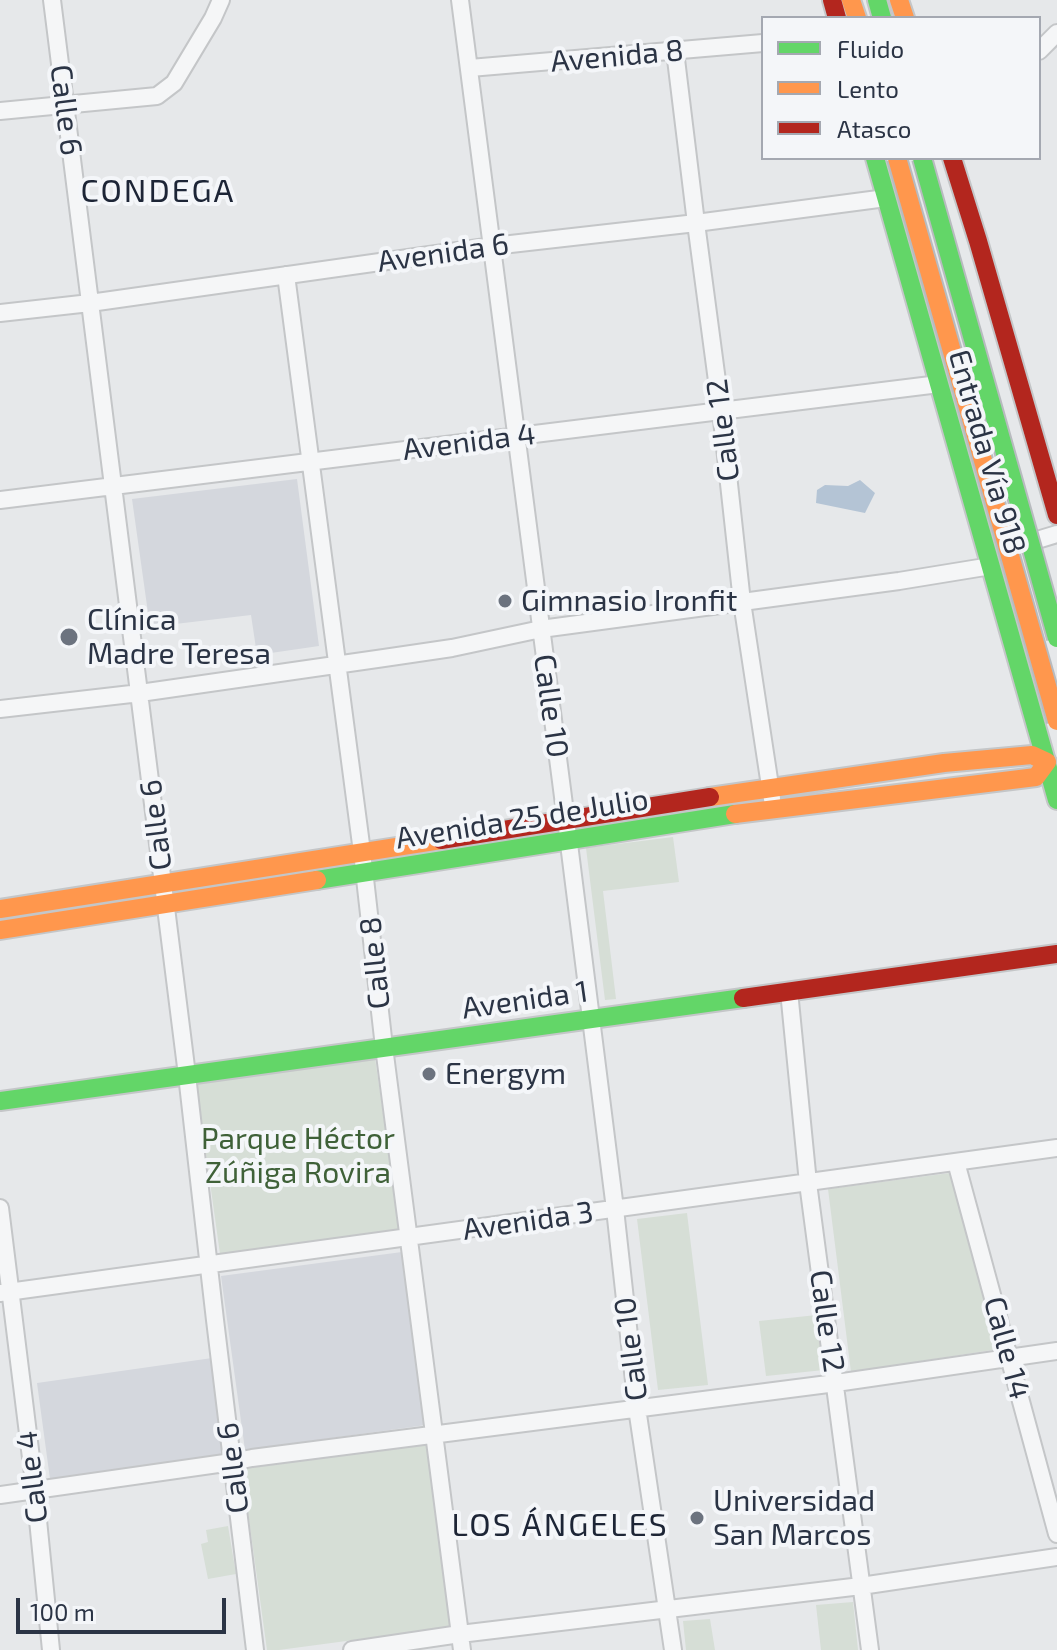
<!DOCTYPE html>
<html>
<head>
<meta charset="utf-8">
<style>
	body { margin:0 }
	#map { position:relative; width:1057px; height:1650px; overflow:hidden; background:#e6e8ea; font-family:"Exo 2",sans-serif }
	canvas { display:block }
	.legend { position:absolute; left:761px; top:16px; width:280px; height:144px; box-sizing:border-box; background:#f4f6f9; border:2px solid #a4a8b1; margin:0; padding:10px 14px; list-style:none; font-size:24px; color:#2b3445 }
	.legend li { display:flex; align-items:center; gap:16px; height:40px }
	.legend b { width:40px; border:2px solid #a4a8b1 }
	.scale { position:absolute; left:16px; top:1598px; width:210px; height:36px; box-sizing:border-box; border:4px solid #2b3445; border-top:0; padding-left:10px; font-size:24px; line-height:28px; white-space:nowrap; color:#2b3445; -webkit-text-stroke:6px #f4f6f9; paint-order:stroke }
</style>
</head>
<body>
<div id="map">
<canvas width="1057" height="1650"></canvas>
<ul class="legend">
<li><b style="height:10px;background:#63d668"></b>Fluido</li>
<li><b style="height:10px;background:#ff974d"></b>Lento</li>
<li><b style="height:10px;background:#b3261e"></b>Atasco</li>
</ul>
<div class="scale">100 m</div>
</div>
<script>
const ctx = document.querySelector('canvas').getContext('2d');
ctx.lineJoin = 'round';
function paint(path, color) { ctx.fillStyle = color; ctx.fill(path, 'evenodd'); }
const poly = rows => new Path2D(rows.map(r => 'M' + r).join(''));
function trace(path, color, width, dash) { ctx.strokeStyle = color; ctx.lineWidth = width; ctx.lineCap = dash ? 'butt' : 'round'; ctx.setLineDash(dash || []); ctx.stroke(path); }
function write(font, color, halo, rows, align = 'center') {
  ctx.font = font + ' "Exo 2",sans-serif'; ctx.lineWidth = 8; ctx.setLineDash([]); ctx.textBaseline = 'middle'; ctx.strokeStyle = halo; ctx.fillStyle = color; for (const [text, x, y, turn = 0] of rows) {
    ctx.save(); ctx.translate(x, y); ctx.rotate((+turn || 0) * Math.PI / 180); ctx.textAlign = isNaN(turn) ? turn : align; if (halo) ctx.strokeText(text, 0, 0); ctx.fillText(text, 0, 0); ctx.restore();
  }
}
const built = poly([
	[297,479,319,646,257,655,251,615,150,627,132,499],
	[402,1252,426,1425,245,1450,221,1276],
	[212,1358,227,1457,50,1479,37,1383]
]);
const green = poly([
	[673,837,679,882,603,891,616,999,605,1000,586,848],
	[375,1058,400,1230,220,1254,196,1082],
	[950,1173,999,1349,851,1372,828,1189],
	[687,1213,708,1385,658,1390,637,1219],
	[817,1315,824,1370,766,1376,759,1321],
	[426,1444,451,1627,279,1650,267,1650,242,1469],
	[228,1526,236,1574,208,1579,201,1544,208,1542,206,1530],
	[853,1602,858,1650,821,1650,816,1605],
	[710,1619,715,1650,686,1650,683,1621]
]);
const water = poly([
	[860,480,875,493,865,513,816,503,817,490,825,485,848,486]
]);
const street = poly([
	[52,0,187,1075,215,1320,255,1650],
	[460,0,566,820,615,1209,637,1408,673,1650],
	[675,51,696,223,721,411,742,602,772,799],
	[1039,51,1057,33],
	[470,68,763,43],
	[0,111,157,96,174,83,213,18,221,0],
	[286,275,362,852,384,1047,462,1650],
	[0,313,90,303,493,246,696,223,886,198],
	[0,500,939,384],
	[1024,544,1057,534],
	[0,709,140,693,384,658,452,648,541,629,899,581,991,566],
	[789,991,808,1183,870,1650],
	[956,1162,1057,1534],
	[0,1208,35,1490,51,1650],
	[0,1293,1057,1148],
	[0,1495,232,1462,252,1458,836,1383,1057,1351],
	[352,1650,460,1634,861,1586,1057,1557]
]);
const fast = poly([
	[877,0,882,18],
	[875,158,1057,800],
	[317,880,735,814],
	[0,1101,743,998]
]);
const slow = poly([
	[851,0,857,18],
	[899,0,905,18],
	[710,797,944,763,1032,755,1047,762,1036,777,735,814],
	[0,909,441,840],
	[0,930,317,880]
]);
const jam = poly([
	[832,0,837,18],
	[952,158,978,241,1057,515],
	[441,840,710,797],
	[743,998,1057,954]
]);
const fastBridge = poly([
	[922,158,1057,638]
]);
const slowBridge = poly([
	[897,158,1057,721]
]);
const markers = [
	[505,601,8,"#6c737f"],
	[69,637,10,"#6c737f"],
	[429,1074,8,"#6c737f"],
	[697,1518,8,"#6c737f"]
];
const streetNames = [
	["Avenida 8",617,56,-5],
	["Calle 6",66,110,83],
	["Avenida 6",443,253,-8],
	["Calle 12",723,430,-97],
	["Avenida 4",469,442,-7],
	["Entrada Vía 918",987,452,74],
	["Calle 10",551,706,82],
	["Avenida 25 de Julio",522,819,-9],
	["Calle 6",156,825,-97],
	["Calle 8",375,963,-96],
	["Avenida 1",525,1000,-8],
	["Avenida 3",528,1221,-8],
	["Calle 12",827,1321,82],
	["Calle 14",1007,1348,75],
	["Calle 10",631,1349,-97],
	["Calle 6",233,1468,-97],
	["Calle 4",32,1477,-97]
];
const poiNames = [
	["Gimnasio Ironfit",521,601],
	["Clínica",87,620],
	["Madre Teresa",87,654],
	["Energym",445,1074],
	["Universidad",713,1501],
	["San Marcos",713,1535]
];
const parkNames = [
	["Parque Héctor",298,1139],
	["Zúñiga Rovira",298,1173]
];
const neighbourhoodNames = [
	["CONDEGA",158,191],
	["LOS ÁNGELES",560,1525]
];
paint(built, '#d4d7dd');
paint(green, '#d6ded6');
paint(water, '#b4c4d5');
trace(street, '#c4c6c8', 20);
trace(fast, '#c4c6c8', 22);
trace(slow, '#c4c6c8', 22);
trace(jam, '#c4c6c8', 22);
trace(street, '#f5f6f7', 16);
trace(fast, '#63d668', 18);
trace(slow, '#ff974d', 18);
trace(jam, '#b3261e', 18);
trace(fastBridge, '#b8bbbf', 22, []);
trace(slowBridge, '#b8bbbf', 22, []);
trace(fastBridge, '#63d668', 18);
trace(slowBridge, '#ff974d', 18);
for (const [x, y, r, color] of markers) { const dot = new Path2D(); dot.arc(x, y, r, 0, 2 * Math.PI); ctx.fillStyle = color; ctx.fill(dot); trace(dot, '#f4f6f9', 3); }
write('30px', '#2b3445', '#f4f6f9', streetNames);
write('30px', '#2b3445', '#f4f6f9', poiNames, 'left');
write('30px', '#3f6138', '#f4f6f9', parkNames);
ctx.letterSpacing = '2px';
write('32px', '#1d2536', '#f4f6f9', neighbourhoodNames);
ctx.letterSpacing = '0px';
</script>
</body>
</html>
